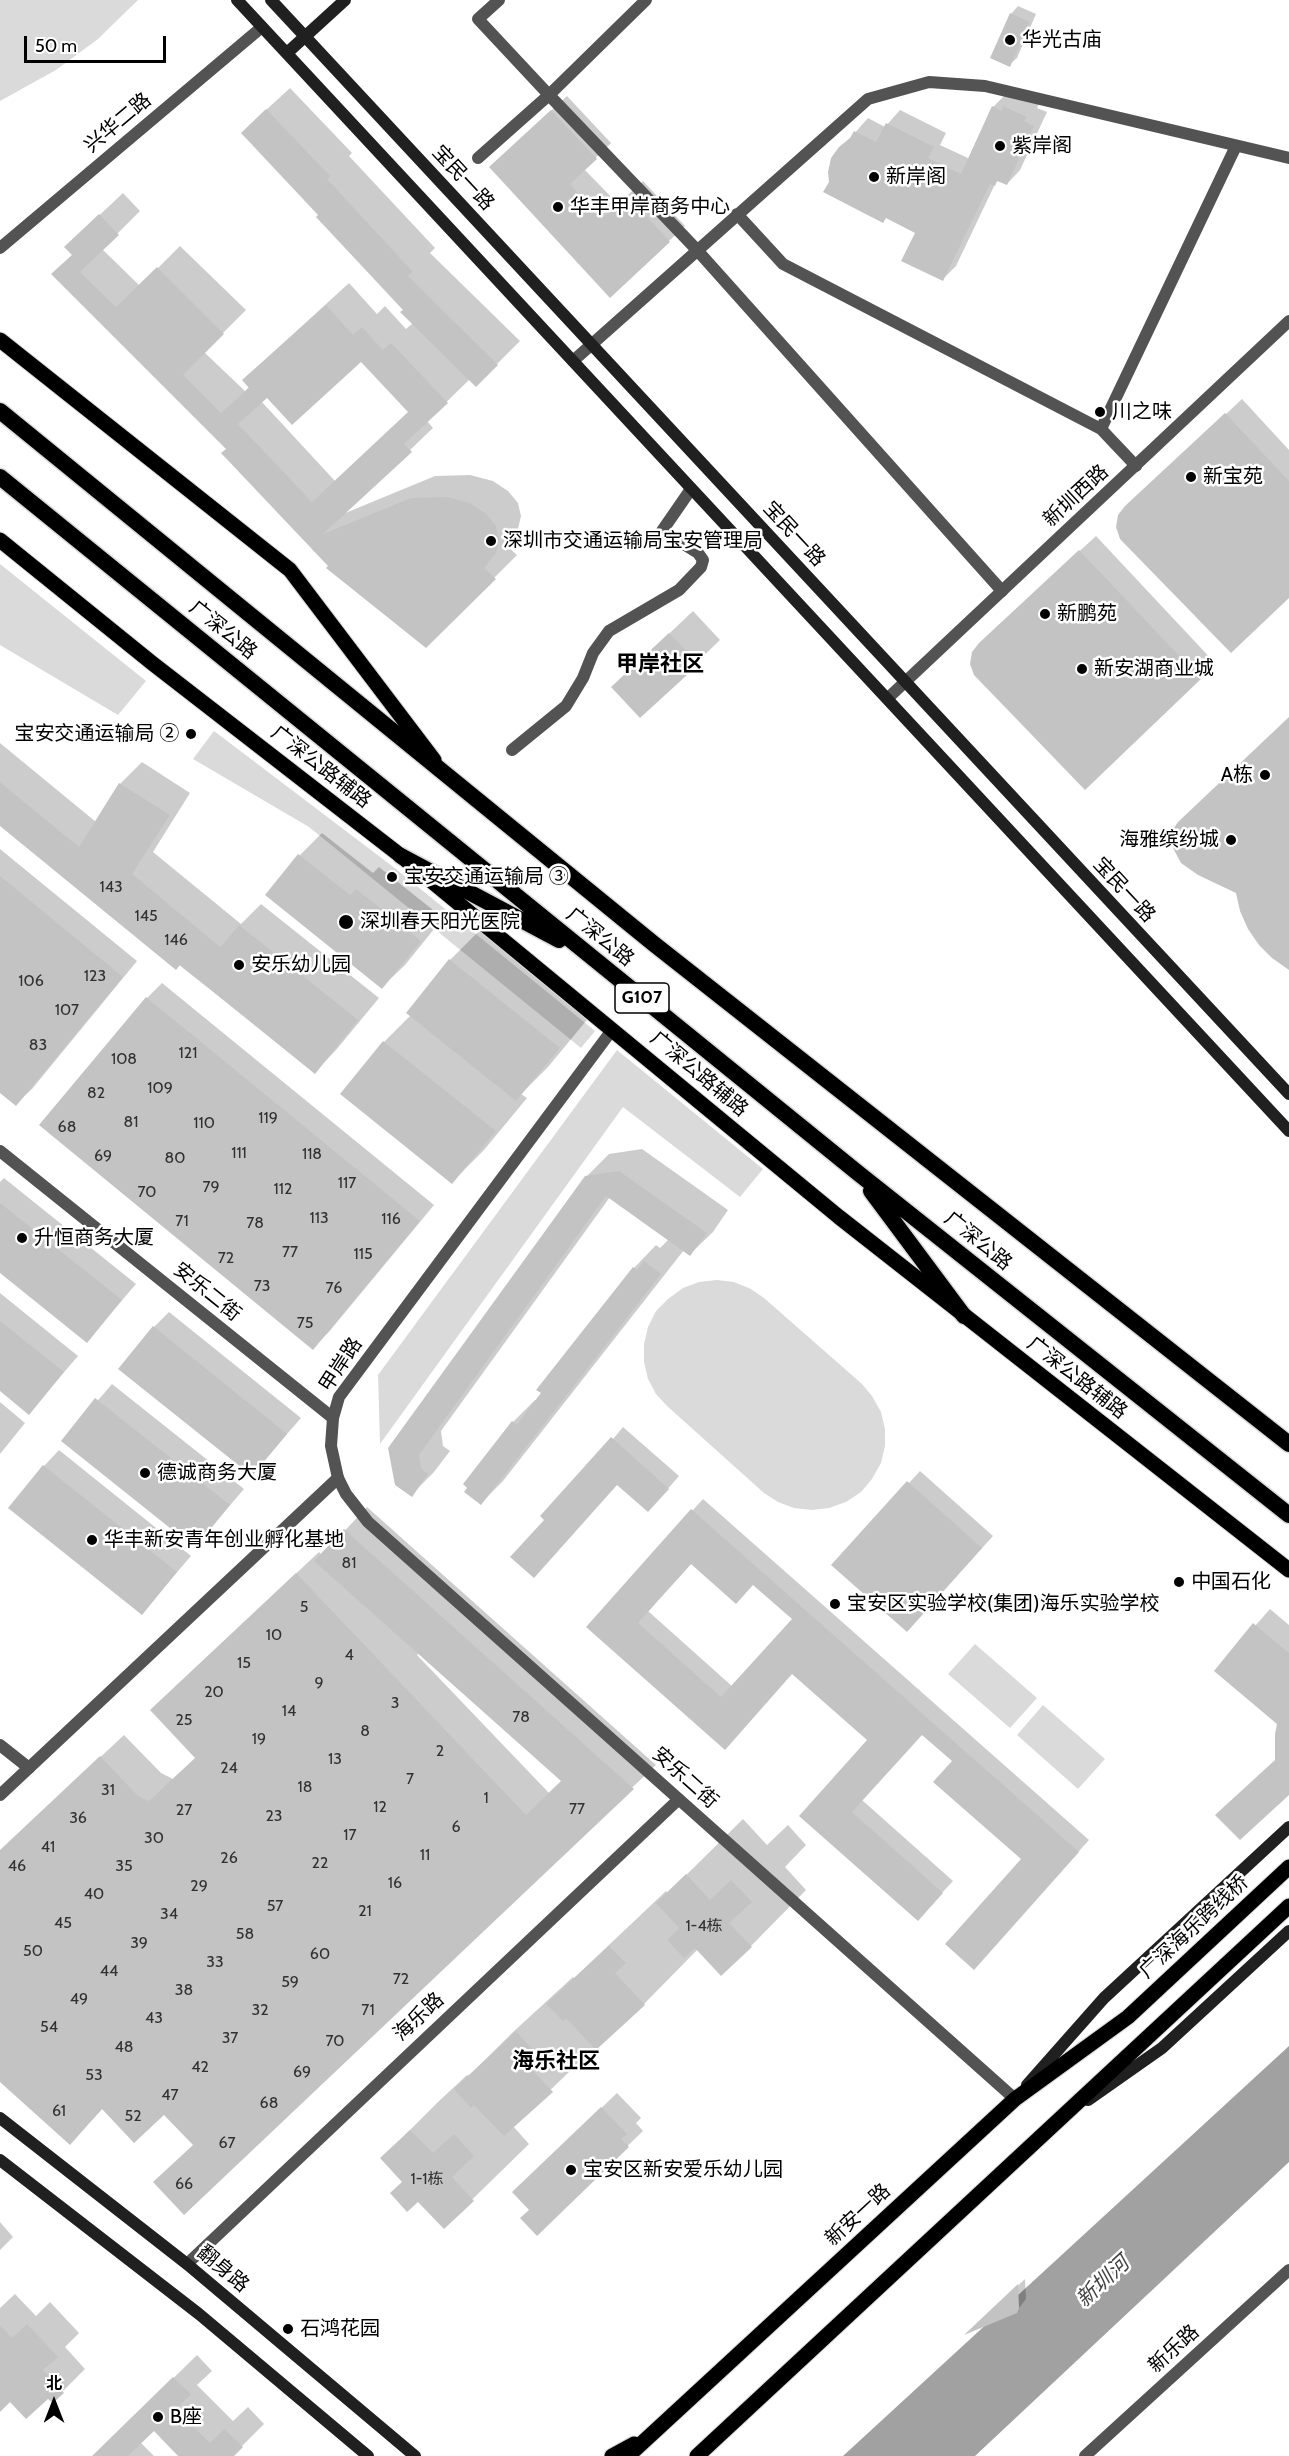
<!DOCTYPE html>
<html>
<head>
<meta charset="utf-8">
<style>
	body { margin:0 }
	#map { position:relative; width:1289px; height:2456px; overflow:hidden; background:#fff; font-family:Cabin,"Noto Sans SC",sans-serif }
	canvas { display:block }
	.north { position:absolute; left:24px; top:2372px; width:60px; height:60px; -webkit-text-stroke:4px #fff; paint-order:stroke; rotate:0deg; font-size:16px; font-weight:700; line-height:24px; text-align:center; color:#000 }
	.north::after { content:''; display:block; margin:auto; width:21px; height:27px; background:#000; clip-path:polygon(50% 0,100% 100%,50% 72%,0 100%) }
	.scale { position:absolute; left:24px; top:36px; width:142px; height:27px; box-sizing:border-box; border:3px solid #000; border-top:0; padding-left:8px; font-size:18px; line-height:21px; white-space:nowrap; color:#000; -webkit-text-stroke:4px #fff; paint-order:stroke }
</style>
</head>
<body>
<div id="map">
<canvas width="1289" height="2456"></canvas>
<div class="north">北</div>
<div class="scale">50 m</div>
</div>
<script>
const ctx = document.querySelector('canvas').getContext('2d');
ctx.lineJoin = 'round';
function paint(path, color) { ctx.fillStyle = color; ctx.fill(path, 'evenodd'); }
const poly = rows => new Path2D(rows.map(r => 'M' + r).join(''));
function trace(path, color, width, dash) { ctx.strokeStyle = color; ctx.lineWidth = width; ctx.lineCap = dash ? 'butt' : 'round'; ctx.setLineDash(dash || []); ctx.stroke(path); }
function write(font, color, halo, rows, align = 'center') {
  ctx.font = font + ' Cabin,"Noto Sans SC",sans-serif'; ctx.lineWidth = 5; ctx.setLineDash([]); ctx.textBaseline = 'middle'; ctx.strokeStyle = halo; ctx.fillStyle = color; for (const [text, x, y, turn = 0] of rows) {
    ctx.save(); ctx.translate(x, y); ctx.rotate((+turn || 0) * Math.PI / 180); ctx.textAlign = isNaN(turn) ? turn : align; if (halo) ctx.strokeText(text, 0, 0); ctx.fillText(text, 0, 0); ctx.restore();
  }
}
const green = poly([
	[0,0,138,0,98,39,56,70,0,101],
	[0,564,146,681,118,715,0,645],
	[214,731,396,869,595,1031,581,1048,309,827,193,759],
	[617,1050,763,1169,740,1197,623,1107,380,1444,378,1375],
	[717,1280,734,1282,751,1289,764,1298,862,1384,872,1396,881,1412,885,1429,885,1446,881,1463,872,1479,861,1492,846,1502,829,1508,812,1510,794,1508,778,1502,764,1493,667,1406,656,1394,648,1379,644,1362,644,1344,648,1327,656,1311,668,1299,683,1288,699,1282],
	[975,1644,1037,1698,1010,1728,948,1674],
	[1043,1705,1105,1759,1078,1789,1017,1735]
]);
const water = poly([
	[1289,2046,1289,2162,975,2456,843,2456]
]);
const shadow = poly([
	[1018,6,1036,14,1017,58,1009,65,1011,14],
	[290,88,352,153,349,156,435,248,430,253,520,341,476,385,470,379,427,421,433,428,343,514,435,476,470,475,493,481,508,491,518,503,521,516,518,529,506,545,517,555,426,646,330,566,228,449,54,274,73,254,89,225,123,193,140,211,102,249,140,286,180,246,246,310,204,352,245,391,250,386,267,358,349,283,377,314,385,306,406,329,413,323,405,310,320,215,265,111],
	[362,360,410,411,335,481,261,401,267,396],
	[1006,94,1039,104,1037,108,1047,112,1020,170,1007,184,999,180,996,182,956,266,943,279,917,232,853,135,868,118,885,127,900,110,946,133,940,145,970,159,993,107],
	[567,96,611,143,584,169,618,204,643,181,685,226,610,296,506,152],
	[1242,399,1289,450,1289,596,1135,500],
	[1096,536,1215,663,1200,678,996,628],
	[693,611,720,640,641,716,636,665],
	[0,743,96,822,120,784,142,762,190,793,153,852,241,924,261,904,379,998,336,1050,315,1072,0,824],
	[322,833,373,873,379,867,443,918,405,965,382,987,267,895,300,855],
	[0,849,137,961,32,1089,16,1104,0,1091],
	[482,928,591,1015,548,1067,521,1094,527,1098,484,1150,452,1182,342,1094,384,1042,411,1015,450,960],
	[162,983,434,1205,328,1333,312,1348,147,998],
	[642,1149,728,1210,713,1232,690,1254,684,1250,503,1481,481,1503,513,1422,535,1400,537,1401,634,1268,656,1245,660,1248,669,1239,610,1197,441,1431,443,1446,450,1451,434,1472,411,1495,396,1484,586,1177,609,1154],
	[4,1178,136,1284,87,1341,0,1271,0,1182],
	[0,1293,78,1356,29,1413,0,1389],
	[169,1312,301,1418,252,1474,154,1327],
	[112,1384,244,1489,195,1546,63,1441],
	[0,1402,25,1423,0,1454],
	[623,1427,679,1476,659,1499,618,1483,546,1520],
	[59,1450,191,1556,142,1613,44,1466],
	[920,1471,993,1536,918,1619,834,1565],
	[703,1499,1089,1840,985,1956,1023,1859,954,1761,922,1733,862,1800,953,1881,929,1907,802,1816,869,1740,793,1672,736,1736,588,1626],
	[692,1563,754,1583,794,1619,733,1687,648,1611],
	[367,1507,656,1765,184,2212,194,2144,164,2113,103,2108,92,2120,0,2080,0,1851,124,1735,161,1773,173,1779,197,1757,174,1688,319,1552,322,1555],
	[419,1653,562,1781,549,1793,417,1655],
	[1270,1609,1289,1625,1289,1793,1279,1723,1216,1670],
	[743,1819,767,1845,788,1825,806,1845,785,1867,806,1890,751,1946,698,1949,644,2004,595,2047,513,2126,529,2144,444,2227,382,2158,438,2102,467,2075,469,2076,512,2033,573,1977,574,1978,666,1891,668,1893],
	[617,2093,641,2118,636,2123,643,2131,537,2234,531,2209,530,2177],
	[0,2222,13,2237,0,2250],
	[1025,2279,1026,2299,1016,2312,973,2327],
	[15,2294,36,2316,50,2302,79,2333,65,2347,85,2369,53,2401,48,2397,10,2400,0,2410,0,2308],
	[197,2355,212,2371,197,2385,233,2421,248,2407,264,2424,232,2456,180,2456,154,2429,140,2442,154,2456,94,2456]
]);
const building = poly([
	[1010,13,1030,22,1010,67,990,58],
	[992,106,1002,111,1003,106,1027,117,1024,121,1034,126,1007,185,997,181,995,186,990,184,943,281,901,261,915,233,886,218,883,223,823,192,829,182,828,172,831,158,839,147,850,138,854,131,876,142,886,123,934,147,928,158,961,174],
	[266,109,330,176,327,179,413,272,408,276,498,365,476,387,400,312,403,310,316,217,318,215,241,133],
	[551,110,597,159,570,184,601,219,627,195,670,242,610,298,489,167],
	[99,214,119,235,80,272,116,307,157,267,224,334,183,375,221,413,249,388,242,380,326,305,353,335,362,327,383,350,391,343,448,403,404,444,412,452,323,534,411,498,447,497,470,503,485,513,496,526,499,540,496,553,484,568,496,579,426,648,326,568,328,566,221,453,226,449,51,274,72,255,64,247],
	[361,362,408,412,312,502,238,424,267,398,292,425],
	[1225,413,1289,481,1289,598,1231,653,1120,539,1116,527,1118,515,1125,506],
	[1079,550,1201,679,1085,790,974,675,970,664,972,652,979,643],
	[669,633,699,664,640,718,611,687],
	[1289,717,1289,970,1272,958,1259,945,1248,929,1240,911,1236,893,1198,875,1181,863,1173,848,1171,832,1178,822],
	[0,782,79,847,119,783,170,815,132,874,220,947,239,925,358,1020,315,1074,180,965,176,970,0,826],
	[298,854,350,895,356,889,421,941,382,989,265,895],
	[0,876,123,977,16,1106,0,1093],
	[449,959,560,1048,516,1101,406,1013],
	[146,997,420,1221,313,1350,39,1125],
	[383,1041,496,1131,452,1184,340,1094],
	[619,1171,707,1233,690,1256,606,1196,419,1455,421,1468,428,1474,412,1497,395,1485,388,1448,585,1176],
	[0,1203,122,1300,87,1343,0,1273],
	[644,1261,661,1274,481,1505,464,1492,467,1488,463,1484,512,1421,517,1425,527,1411,541,1393,536,1390,633,1267,637,1270],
	[0,1321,64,1372,29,1415,0,1391],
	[153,1326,287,1434,252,1476,118,1369],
	[95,1398,230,1505,195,1548,61,1441],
	[611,1437,669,1489,648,1512,617,1485,534,1578,510,1557,544,1520,540,1516],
	[43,1465,177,1572,142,1615,8,1508],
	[907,1481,982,1548,907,1632,831,1565],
	[691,1509,1079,1852,974,1970,945,1944,1021,1859,933,1782,952,1761,922,1735,852,1812,943,1893,918,1921,799,1816,867,1740,792,1674,725,1750,586,1627],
	[691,1564,736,1604,753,1585,792,1619,721,1697,638,1623],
	[344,1529,634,1789,184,2215,153,2182,193,2145,164,2115,134,2143,102,2109,70,2145,0,2082,0,1850,100,1756,138,1796,149,1801,195,1758,150,1710,296,1573,526,1815,561,1781,314,1561],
	[1253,1623,1289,1653,1289,1795,1240,1840,1215,1815,1275,1760,1275,1734,1277,1724,1214,1671],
	[686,1874,710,1900,731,1880,752,1902,729,1923,752,1947,721,1976,695,1948,684,1958,667,1940,679,1928,656,1903],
	[609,1946,626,1963,615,1973,645,2005,596,2050,566,2018,563,2021,546,2004],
	[516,2031,533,2050,523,2060,553,2092,504,2136,474,2105,471,2108,454,2089],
	[601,2107,627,2134,621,2139,629,2147,537,2236,520,2218,529,2210,512,2192],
	[410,2130,433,2153,454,2134,474,2156,452,2177,474,2201,444,2229,418,2202,407,2212,390,2193,402,2182,380,2158],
	[1018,2284,1019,2308,1017,2313,964,2335],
	[27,2324,58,2357,43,2370,64,2393,53,2403,48,2399,26,2419,10,2402,0,2412,0,2325,12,2338],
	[173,2377,191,2394,176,2409,210,2443,224,2429,243,2447,234,2456,178,2456,154,2431,128,2456,92,2456]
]);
const minor = poly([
	[646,0,549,95,697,250,1002,591],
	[478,158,549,95,478,19,499,0],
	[737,214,783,264,1101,429,1136,466],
	[0,248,262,27],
	[573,361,868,99,929,82,985,86,1289,158],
	[1101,429,1236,146],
	[512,750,566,706,583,678,593,653,609,631,679,590,701,567,703,560,698,553,662,531,691,489],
	[0,1151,333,1418],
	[338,1478,346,1494,368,1522,1015,2099],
	[0,1745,29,1768],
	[187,2264,679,1799]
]);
const tertiary = poly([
	[888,698,1289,321],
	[0,1795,338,1478,331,1446,333,1418,339,1397,612,1030],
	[1085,2456,1289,2270]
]);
const secondary = poly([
	[237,0,1289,1131],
	[271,0,1289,1094],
	[287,53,345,0],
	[1027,2085,1104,1998,1289,1827],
	[1088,2100,1162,2048,1289,1931],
	[0,2118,187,2264,415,2456],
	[0,2160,199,2314,368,2456]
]);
const primary = poly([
	[0,340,290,570,434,760],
	[0,540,152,663,401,856,839,1217,1289,1570],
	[612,2456,634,2444],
	[628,2456,1015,2099,1128,2017,1289,1867],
	[697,2456,1289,1906]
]);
const trunk = poly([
	[0,411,654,944,1289,1444],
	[0,477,858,1173,1289,1515],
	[401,856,559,940],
	[871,1191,964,1316]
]);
const markers = [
	[1010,40,6,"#000"],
	[1000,146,6,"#000"],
	[874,177,6,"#000"],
	[558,207,6,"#000"],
	[1100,412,6,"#000"],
	[1191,477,6,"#000"],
	[491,541,6,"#000"],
	[1045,614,6,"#000"],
	[1082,669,6,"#000"],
	[191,734,6,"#000"],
	[1265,775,6,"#000"],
	[1231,840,6,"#000"],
	[392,877,6,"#000"],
	[346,922,8,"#000"],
	[239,965,6,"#000"],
	[22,1238,6,"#000"],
	[145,1473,6,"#000"],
	[92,1540,6,"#000"],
	[1179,1582,6,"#000"],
	[835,1604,6,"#000"],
	[571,2170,6,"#000"],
	[288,2329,6,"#000"],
	[158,2417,6,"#000"]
];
const numberNames = [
	["143",111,887],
	["145",146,916],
	["146",176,940],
	["123",95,976],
	["106",31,981],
	["107",67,1010],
	["83",38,1045],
	["121",188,1053],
	["108",124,1059],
	["109",160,1088],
	["82",96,1093],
	["119",268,1118],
	["81",131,1122],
	["110",204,1123],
	["68",67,1127],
	["111",239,1153],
	["118",312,1154],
	["69",103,1156],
	["80",175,1158],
	["117",347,1183],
	["79",211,1187],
	["112",283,1189],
	["70",147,1192],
	["113",319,1218],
	["116",391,1219],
	["71",182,1221],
	["78",255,1223],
	["77",290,1252],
	["115",363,1254],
	["72",226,1258],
	["73",262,1286],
	["76",334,1288],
	["75",305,1323],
	["81",349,1563],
	["5",304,1607],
	["10",274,1635],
	["4",349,1655],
	["15",244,1663],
	["9",319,1683],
	["20",214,1692],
	["3",395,1703],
	["14",289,1711],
	["78",521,1717],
	["25",184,1720],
	["8",365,1731],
	["19",259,1739],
	["2",440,1751],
	["13",335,1759],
	["24",229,1768],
	["7",410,1779],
	["18",305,1787],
	["31",108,1790],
	["1",486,1798],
	["12",380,1807],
	["77",577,1809],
	["27",184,1810],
	["23",274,1816],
	["36",78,1818],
	["6",456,1827],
	["17",350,1835],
	["30",154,1838],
	["41",48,1847],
	["11",425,1855],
	["26",229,1858],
	["22",320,1863],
	["46",17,1866],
	["35",124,1866],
	["16",395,1883],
	["29",199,1886],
	["40",94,1894],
	["57",275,1906],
	["21",365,1911],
	["34",169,1914],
	["45",63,1923],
	["1-4栋",704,1926],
	["58",245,1934],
	["39",139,1943],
	["50",33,1951],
	["60",320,1954],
	["33",215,1962],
	["44",109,1971],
	["72",401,1979],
	["59",290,1982],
	["38",184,1990],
	["49",79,1999],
	["32",260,2010],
	["71",368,2010],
	["43",154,2018],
	["54",49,2027],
	["37",230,2038],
	["70",335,2041],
	["48",124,2047],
	["42",200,2067],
	["69",302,2072],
	["53",94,2075],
	["47",170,2095],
	["68",269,2103],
	["61",59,2111],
	["52",133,2116],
	["67",227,2143],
	["1-1栋",427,2179],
	["66",184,2184]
];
const shields = [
	[642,998,54]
];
const shieldNames = [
	["G107",642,998]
];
const poiNames = [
	["华光古庙",1022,40],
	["紫岸阁",1012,146],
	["新岸阁",886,177],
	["华丰甲岸商务中心",570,207],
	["川之味",1112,412],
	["新宝苑",1203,477],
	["深圳市交通运输局宝安管理局",503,541],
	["新鹏苑",1057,614],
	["新安湖商业城",1094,669],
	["宝安交通运输局 ②",179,734,"right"],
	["A栋",1253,775,"right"],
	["海雅缤纷城",1219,840,"right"],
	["宝安交通运输局 ③",404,877],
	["深圳春天阳光医院",360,922],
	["安乐幼儿园",251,965],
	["升恒商务大厦",34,1238],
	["德诚商务大厦",157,1473],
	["华丰新安青年创业孵化基地",104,1540],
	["中国石化",1191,1582],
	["宝安区实验学校(集团)海乐实验学校",847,1604],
	["宝安区新安爱乐幼儿园",583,2170],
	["石鸿花园",300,2329],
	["B座",170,2417]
];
const streetNames = [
	["兴华二路",118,123,-40],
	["宝民一路",463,178,47],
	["新圳西路",1076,496,-43],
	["宝民一路",794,534,47],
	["广深公路",223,630,39],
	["广深公路辅路",321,767,38],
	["宝民一路",1124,890,47],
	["广深公路",600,937,39],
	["广深公路辅路",699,1074,40],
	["广深公路",978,1241,39],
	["安乐二街",207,1292,39],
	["甲岸路",341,1365,-57],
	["广深公路辅路",1077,1378,38],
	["安乐二街",685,1778,42],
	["广深海乐跨线桥",1194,1927,-43],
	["海乐路",419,2017,-43],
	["新安一路",858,2215,-43],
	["翻身路",223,2269,40],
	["新乐路",1174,2349,-42]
];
const waterNames = [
	["新圳河",1103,2282,-43]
];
const quarterNames = [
	["甲岸社区",660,665],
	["海乐社区",556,2062]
];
paint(green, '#dadada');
paint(water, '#a1a1a1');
paint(shadow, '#0003');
paint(building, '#c3c3c3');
trace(primary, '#dbdbdb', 17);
trace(trunk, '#dbdbdb', 19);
trace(minor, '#535353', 12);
trace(tertiary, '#535353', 12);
trace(secondary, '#202020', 12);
trace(primary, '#000', 15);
trace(trunk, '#000', 16);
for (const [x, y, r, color] of markers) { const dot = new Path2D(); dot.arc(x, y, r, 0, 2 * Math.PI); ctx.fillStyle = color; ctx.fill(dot); trace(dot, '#fff', 2); }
write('16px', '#313131', null, numberNames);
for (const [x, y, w] of shields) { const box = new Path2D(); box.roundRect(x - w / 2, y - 15, w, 30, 4.5); ctx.fillStyle = '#fff'; ctx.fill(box); trace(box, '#000', 1.5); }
write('bold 18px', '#000', null, shieldNames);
write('20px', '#000', '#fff', poiNames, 'left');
write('20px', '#000', '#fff', streetNames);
write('italic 21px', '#424242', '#fff', waterNames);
write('bold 22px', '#000', '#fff', quarterNames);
</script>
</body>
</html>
